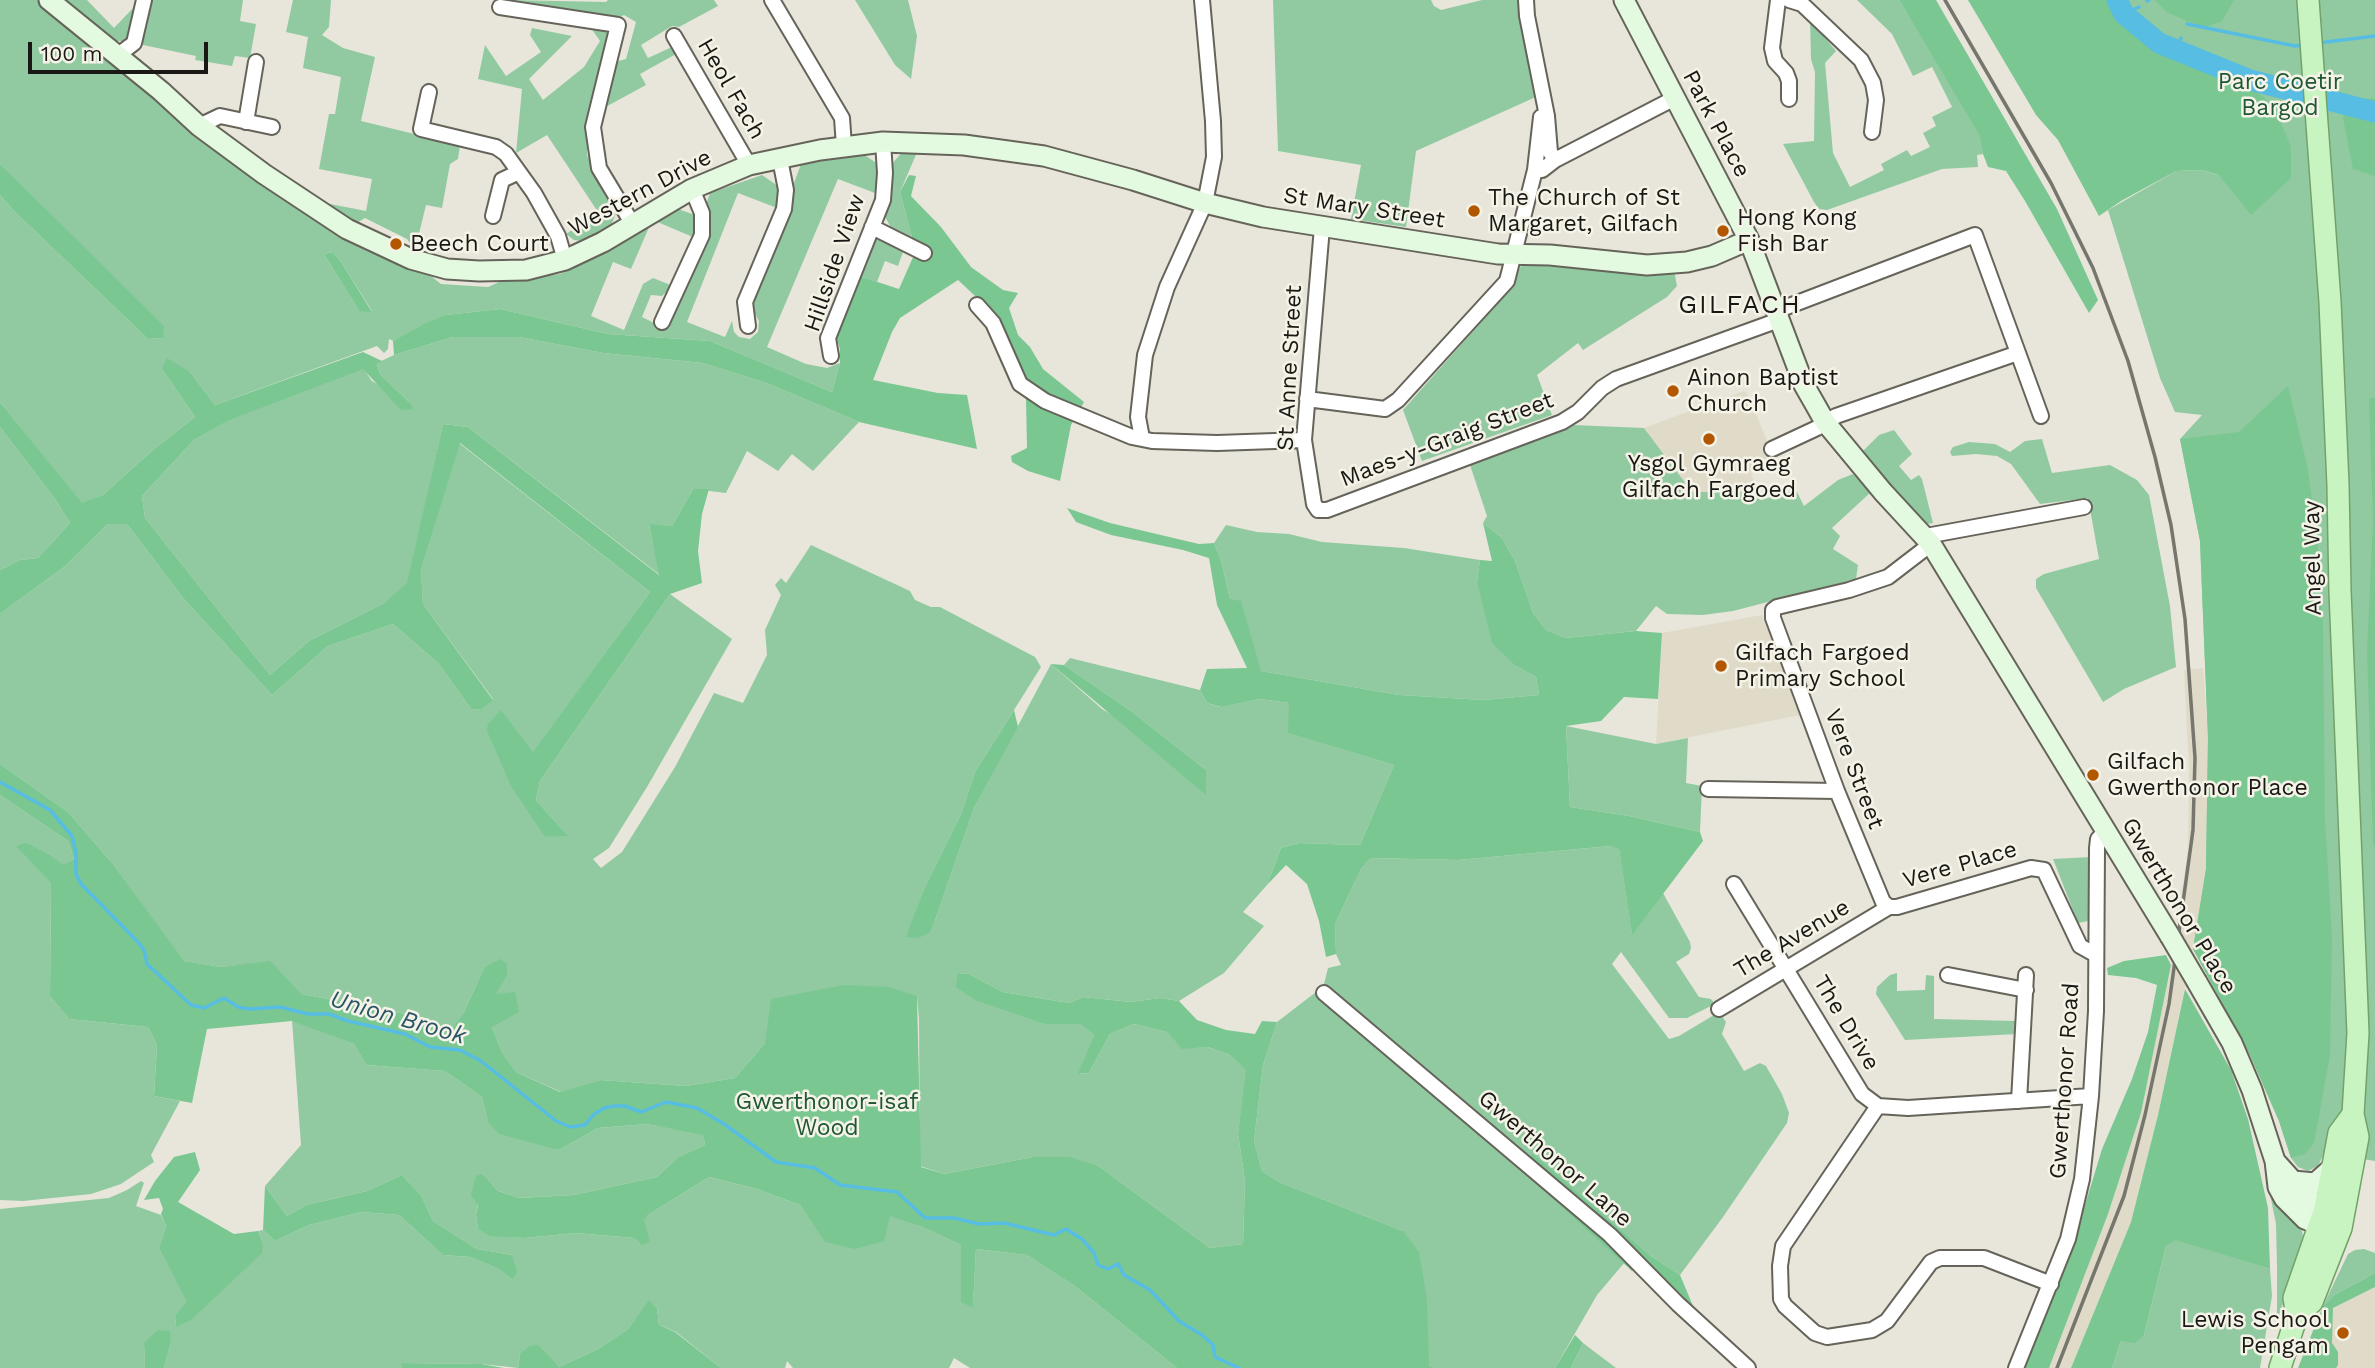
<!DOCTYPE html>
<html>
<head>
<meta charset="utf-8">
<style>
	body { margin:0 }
	#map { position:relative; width:2375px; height:1368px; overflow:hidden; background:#e8e6da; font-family:"Work Sans",sans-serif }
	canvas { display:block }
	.scale { position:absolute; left:28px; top:42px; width:180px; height:32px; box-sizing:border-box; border:4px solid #191814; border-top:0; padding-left:9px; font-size:21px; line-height:24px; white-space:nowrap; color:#191814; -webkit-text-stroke:5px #f5f3e7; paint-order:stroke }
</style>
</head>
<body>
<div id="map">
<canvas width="2375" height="1368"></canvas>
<div class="scale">100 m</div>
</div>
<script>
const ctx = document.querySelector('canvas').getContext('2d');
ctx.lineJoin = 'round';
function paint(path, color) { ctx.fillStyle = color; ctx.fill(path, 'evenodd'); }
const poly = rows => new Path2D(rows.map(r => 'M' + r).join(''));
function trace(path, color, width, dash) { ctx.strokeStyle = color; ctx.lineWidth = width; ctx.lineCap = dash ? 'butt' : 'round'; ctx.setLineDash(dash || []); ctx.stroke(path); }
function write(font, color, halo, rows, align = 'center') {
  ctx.font = font + ' "Work Sans",sans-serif'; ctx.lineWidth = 5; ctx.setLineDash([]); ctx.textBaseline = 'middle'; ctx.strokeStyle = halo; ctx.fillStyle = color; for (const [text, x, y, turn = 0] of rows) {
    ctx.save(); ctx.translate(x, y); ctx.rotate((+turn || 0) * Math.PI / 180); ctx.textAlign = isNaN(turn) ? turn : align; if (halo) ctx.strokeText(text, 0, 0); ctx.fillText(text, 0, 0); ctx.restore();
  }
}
const built = poly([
	[1744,391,1747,393,1774,457,1750,468,1757,492,1691,492,1644,428],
	[1762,615,1800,715,1656,744,1662,633],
	[2203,668,2208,738,2206,869,2193,949,2158,1115,2131,1222,2071,1368,2049,1368,2108,1214,2141,1113,2171,965,2188,849,2189,770,2184,670],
	[2375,1273,2375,1368,2298,1368,2323,1306,2334,1295]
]);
const green = poly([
	[0,0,39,0,111,60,339,233,376,254,426,272,441,284,488,287,499,282,560,274,610,251,650,225,631,269,613,262,591,316,624,330,643,284,653,278,673,286,662,296,651,295,642,317,664,328,710,193,762,175,778,186,780,196,777,208,738,193,687,322,725,337,732,321,734,332,739,337,750,339,758,332,759,321,751,307,751,300,801,164,863,154,878,164,875,193,838,179,767,347,806,364,827,368,840,363,832,392,710,341,608,334,500,309,446,315,393,341,389,339,388,349,384,353,377,346,215,405,190,372,162,369,195,417,154,449,103,495,82,504,0,402,0,195,15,212,148,339,162,338,78,244,0,164],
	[333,252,343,265,372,311,359,311,324,254],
	[61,0,87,0,114,28,135,6,130,34,124,41,110,41],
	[151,0,243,0,240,21,256,24,250,58,235,56,232,66,195,60,196,56,143,45,140,38],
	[293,0,331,0,329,27,322,35,343,48,375,57,361,121,460,145,458,159,450,164,442,208,426,205,415,250,407,239,365,218,357,223,347,222,315,201,366,211,372,179,319,169,329,114,335,114,341,77,303,68,308,37,286,32],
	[507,0,606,2,608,0,714,0,718,6,679,27,672,26,641,45,648,58,672,47,676,54,640,74,646,85,600,110,615,62,626,59,636,22,624,15,616,19],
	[855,0,908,0,917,36,911,79,895,65],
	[1273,0,1431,0,1434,6,1441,10,1482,0,1521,0,1538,96,1416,151,1406,227,1351,219,1361,165,1278,151],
	[1857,0,1899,0,1981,136,1983,154,1977,155,1978,167,1942,169,1827,210,1819,209,1814,202,1783,144,1814,141,1815,72,1811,59,1810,20,1836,51,1825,63,1833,153,1850,187,1884,170,1881,164,1907,150,1911,156,1930,147,1923,133,1936,126,1932,117,1952,107,1932,67,1913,76,1892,34],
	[1968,0,2375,0,2375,1161,2324,1153,2318,1166,2308,1171,2298,1167,2291,1158,2279,1121,2250,1055,2193,949,2206,869,2208,738,2200,541,2180,439,2202,415,2175,412,2160,378,2108,210,2176,171,2202,170,2218,175],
	[589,25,609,28,610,33,587,115,587,155,616,213,611,226,582,241,574,240,566,234,598,212,547,135,516,153,522,89,478,79,485,45,506,76,541,52,530,35,532,28,572,36,529,79,543,100,584,67,600,41],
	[904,150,918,150,900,192,912,237,890,226,882,211,892,184,892,164],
	[678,209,695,215,697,223,693,237,655,221],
	[878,238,903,248,903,252,898,266,885,261,877,282,856,275,869,243],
	[1532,259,1674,270,1677,286,1667,297,1583,350,1578,343,1537,375,1552,415,1422,461,1403,410,1513,286,1520,267],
	[453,337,519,337,603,353,703,363,769,384,859,422,813,471,792,454,778,471,747,451,726,493,693,489,672,526,649,525,660,575,468,427,443,424,408,583,384,603,309,641,270,675,145,518,142,496,194,440,226,421,363,368,372,381,410,403,380,374,377,363,394,355],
	[1573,425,1644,428,1692,492,1757,492,1760,500,1796,490,1804,506,1838,480,1853,474,1871,492,1832,528,1840,536,1833,549,1858,565,1856,579,1733,611,1703,615,1667,614,1656,606,1636,631,1566,638,1546,630,1533,613,1515,561,1502,538,1483,523,1487,516,1470,465],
	[0,427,55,499,70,523,38,558,20,560,0,570],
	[1894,430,1912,454,1899,466,1911,480,1919,475,1922,479,1933,523,1927,524,1873,465,1863,451,1879,435],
	[2042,439,2052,473,2110,465,2137,480,2149,495,2170,606,2176,667,2124,689,2103,702,2036,588,2036,579,2044,574,2099,559,2088,498,2040,504,2011,464,1997,456,1976,454,1952,456,1950,452,1953,447,1969,442,1995,444,2010,452,2025,441],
	[459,443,650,592,533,753,501,711,488,723,545,837,567,835,536,800,540,781,670,594,732,639,647,787,609,848,593,859,601,868,622,852,675,767,714,693,743,703,767,655,765,630,781,595,775,585,781,578,786,583,811,545,910,591,915,600,931,607,940,607,1035,657,1041,667,975,772,961,814,923,891,907,937,931,932,974,808,1051,664,1102,709,1206,770,1131,711,1064,665,1070,658,1200,690,1207,703,1220,707,1260,699,1289,703,1289,733,1394,765,1360,845,1299,843,1281,848,1267,885,1243,912,1264,926,1224,973,1179,1001,1160,998,1131,1002,1083,997,1069,1003,1003,992,969,974,958,973,1045,1024,1081,1023,1094,1035,1079,1074,1089,1073,1110,1034,1134,1024,1167,1032,1182,1048,1208,1047,1230,1055,1247,1070,1238,1134,1245,1181,1243,1244,1210,1248,1100,1167,1033,1157,944,1174,920,1166,919,1019,917,996,765,1043,735,1078,686,1086,600,1080,561,1092,516,1072,502,1052,492,1027,496,995,484,968,464,1012,450,1033,433,1036,410,1015,302,994,270,962,221,967,183,961,113,864,68,812,0,764,0,614,64,567,108,524,127,524,183,598,272,695,328,646,393,624,438,663,471,709,481,710,493,699,423,604,421,570],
	[1226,525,1257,532,1289,534,1322,542,1404,548,1480,560,1477,581,1516,666,1536,677,1539,695,1483,700,1399,695,1261,671,1230,599,1221,560,1214,543],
	[1566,726,1656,744,1688,738,1686,783,1702,786,1700,832,1629,816,1570,807],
	[0,795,68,841,74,859,63,866,49,854,26,844,17,846,51,882,50,996,69,1019,148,1027,157,1045,154,1096,180,1101,151,1155,154,1162,121,1184,91,1194,23,1201,0,1200],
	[1611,846,1619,848,1632,934,1663,893,1690,942,1691,948,1689,954,1676,962,1699,997,1711,999,1715,1004,1687,1018,1669,1018,1621,952,1612,964,1669,1039,1679,1036,1719,1012,1726,1022,1722,1034,1744,1071,1760,1063,1766,1066,1782,1094,1789,1113,1787,1123,1723,1217,1680,1275,1651,1256,1532,1154,1530,1160,1324,984,1328,968,1341,965,1336,954,1335,924,1361,869,1371,858,1458,860],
	[2091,857,2093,920,2078,923,2053,859],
	[1897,973,1897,991,1925,990,1926,975,1934,976,1934,1019,2017,1021,2017,1034,1905,1040,1876,994,1877,987,1890,975],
	[1316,992,1526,1168,1525,1172,1625,1262,1597,1295,1555,1368,1433,1368,1429,1365,1403,1231,1279,1182,1262,1171,1254,1141,1263,1065,1277,1022],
	[292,1020,354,1044,366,1065,445,1071,482,1097,488,1122,559,1150,598,1128,647,1124,703,1134,705,1145,678,1157,657,1177,574,1195,519,1198,498,1191,483,1174,476,1215,478,1229,490,1235,524,1238,576,1233,634,1238,641,1245,644,1219,648,1215,709,1177,757,1189,800,1205,825,1241,890,1215,922,1227,961,1245,961,1303,973,1306,976,1249,1027,1255,1076,1287,1177,1368,970,1368,954,1358,949,1368,793,1368,787,1361,785,1368,721,1368,676,1332,659,1325,657,1308,649,1301,628,1329,598,1349,559,1367,520,1354,518,1368,481,1364,402,1363,402,1368,164,1368,171,1342,169,1331,144,1343,145,1368,0,1368,0,1209,109,1198,127,1190,141,1181,144,1183,136,1206,161,1215,166,1226,159,1248,188,1302,175,1315,176,1326,263,1243,258,1231,263,1230,275,1241,309,1225,361,1212,399,1215,443,1255,470,1257,501,1269,513,1280,512,1255,477,1249,433,1221,421,1195,402,1175,367,1191,306,1205,287,1216,265,1186,301,1145],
	[2268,1184,2301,1227,2303,1236,2301,1250,2274,1331,2277,1310,2277,1266,2276,1224],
	[2176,1239,2270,1269,2272,1296,2260,1368,2112,1368,2121,1341,2144,1335,2166,1246],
	[2364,1249,2375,1253,2375,1273,2334,1295,2323,1306,2348,1254,2355,1250],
	[1583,1343,1616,1368,1571,1368]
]);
const forest = poly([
	[1899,0,1936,0,2057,209,2098,300,2089,313,2025,201,2006,171,1988,167,1983,154,1980,136],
	[1968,0,2109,0,2131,31,2179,62,2256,91,2273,105,2291,147,2291,178,2251,215,2219,175,2202,170,2176,171,2121,201,2099,216,2058,140,2036,115],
	[2155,0,2234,0,2222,21,2203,28,2167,12],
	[2348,97,2375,99,2375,176,2353,169,2343,118],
	[0,164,164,326,163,338,148,339,15,212,0,195],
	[909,175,916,176,911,196,941,227,971,267,1003,290,1018,293,1009,308,1018,335,1030,347,1043,369,1084,402,1071,425,1060,481,1028,471,1012,462,1011,456,1027,448,1026,399,1038,390,1023,380,988,308,958,280,900,318,892,332,873,380,938,393,967,395,977,449,859,422,769,384,703,363,603,353,519,337,453,337,394,355,393,341,426,323,446,315,500,309,608,334,710,341,832,392,840,363,840,349,834,330,856,275,899,289,914,255,912,237,900,192],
	[333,252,343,265,372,312,359,311,324,254],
	[363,352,382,361,377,364,380,374,410,403,413,409,401,410,363,369,227,421,194,440,142,496,145,518,270,675,309,641,384,603,407,583,443,424,468,427,659,575,649,524,672,526,693,489,709,489,702,514,698,551,702,583,670,594,540,781,536,800,568,836,545,837,511,786,487,731,488,723,501,710,533,752,650,592,460,443,421,570,423,604,493,700,481,710,471,709,438,663,393,624,328,646,272,695,183,598,127,524,108,524,64,567,0,614,0,570,20,560,38,558,70,523,55,499,0,427,0,402,82,503,103,495,154,449,195,417,162,369,167,358,190,372,215,405],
	[2288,386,2307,465,2317,534,2323,624,2325,820,2332,936,2330,1055,2314,1143,2305,1154,2291,1158,2279,1121,2250,1055,2193,949,2206,869,2208,738,2200,541,2180,439,2239,432],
	[2375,397,2375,850,2373,843,2367,651,2373,522,2369,399],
	[1067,508,1110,523,1199,544,1214,543,1221,560,1230,599,1241,601,1261,671,1399,695,1483,700,1539,695,1536,677,1516,666,1492,643,1477,581,1480,560,1492,561,1483,523,1502,538,1515,561,1533,613,1546,630,1566,638,1636,631,1662,633,1658,699,1624,697,1601,721,1566,726,1570,807,1629,816,1700,832,1703,841,1632,935,1619,849,1611,846,1458,860,1371,858,1361,869,1335,924,1336,954,1326,957,1319,921,1307,884,1286,865,1267,885,1281,848,1299,843,1360,845,1394,765,1288,733,1289,703,1260,699,1221,707,1207,703,1200,690,1207,669,1247,668,1217,605,1209,558,1183,550,1111,535,1076,522],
	[1051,664,1064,665,1131,711,1206,770,1206,795],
	[1014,710,1018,727,974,808,931,932,918,938,906,937,923,891,961,814,975,772],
	[0,764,68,812,113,864,184,961,221,967,270,961,302,994,410,1015,433,1036,450,1032,464,1012,484,968,500,959,507,964,507,975,496,994,515,992,519,1012,492,1027,502,1052,516,1072,560,1092,600,1080,686,1086,735,1078,765,1043,771,999,844,985,888,987,917,996,921,1167,944,1174,1033,1157,1070,1157,1100,1167,1210,1248,1243,1244,1245,1181,1238,1134,1246,1070,1230,1055,1208,1047,1182,1049,1167,1032,1134,1024,1110,1034,1089,1073,1078,1074,1094,1035,1081,1024,1045,1024,975,1000,956,987,958,973,969,974,1003,992,1069,1003,1083,997,1131,1002,1160,998,1179,1001,1197,1020,1226,1030,1255,1034,1262,1021,1277,1022,1263,1065,1254,1141,1262,1171,1279,1182,1403,1231,1419,1252,1427,1300,1429,1365,1433,1368,1177,1368,1076,1287,1027,1255,976,1249,973,1307,961,1303,961,1245,922,1227,890,1216,884,1241,855,1249,834,1244,825,1242,800,1205,757,1189,709,1177,648,1215,644,1220,650,1242,641,1245,634,1238,576,1233,524,1238,490,1236,478,1229,476,1215,478,1205,471,1195,476,1176,483,1174,498,1191,519,1198,574,1195,657,1177,678,1157,705,1145,703,1135,647,1124,598,1128,559,1150,499,1134,488,1122,482,1097,445,1071,366,1065,354,1044,292,1021,207,1029,192,1103,154,1096,157,1045,148,1027,69,1019,50,996,51,883,16,846,26,843,49,854,63,865,74,859,68,841,0,795],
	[2166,955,2171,965,2141,1113,2108,1214,2049,1368,2025,1368,2082,1215,2102,1149,2132,1079,2148,1032,2157,985,2136,978,2108,975,2107,968,2124,961],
	[2185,989,2231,1070,2248,1119,2268,1208,2270,1269,2176,1240,2166,1246,2144,1335,2135,1343,2121,1341,2112,1368,2071,1368,2131,1222,2158,1115],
	[195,1152,200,1170,178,1202,234,1234,258,1231,263,1243,262,1253,191,1320,176,1327,175,1315,187,1302,159,1248,166,1226,161,1214,163,1209,159,1198,144,1200,155,1181,174,1157],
	[1532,1153,1651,1256,1680,1275,1696,1313,1644,1262,1632,1271,1524,1172],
	[402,1175,421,1195,433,1221,477,1249,512,1255,517,1271,513,1280,500,1269,470,1257,443,1255,399,1215,361,1212,309,1225,275,1241,263,1230,265,1186,287,1216,306,1205,367,1191],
	[2375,1273,2375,1287,2333,1308,2332,1343,2338,1352,2338,1365,2336,1368,2298,1368,2323,1306,2334,1295],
	[649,1300,657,1308,659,1325,675,1332,721,1368,518,1368,520,1354,530,1346,538,1345,559,1367,598,1349,628,1329],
	[158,1330,170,1331,171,1342,164,1368,145,1368,144,1343],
	[1575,1335,1583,1343,1571,1368,1555,1368],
	[402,1363,481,1364,504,1368,402,1368]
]);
const stream = poly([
	[2147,1,2149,0],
	[2124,14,2139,7],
	[2187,24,2295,46,2303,45],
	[2318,43,2375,36],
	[2177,50,2181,38],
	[0,782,50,810,72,836,76,853,76,874,81,884,138,942,144,950,147,964,191,1005,204,1008,224,998,238,1007,249,1009,280,1007,308,1014,329,1014,348,1021,405,1034,430,1047,460,1050,481,1061,556,1121,570,1127,585,1125,593,1115,604,1108,614,1106,625,1106,641,1112,666,1102,697,1108,724,1124,776,1162,815,1168,840,1185,897,1192,925,1218,954,1218,979,1224,1004,1223,1054,1235,1066,1229,1082,1239,1094,1253,1098,1265,1108,1269,1118,1264,1124,1275,1150,1290,1179,1321,1202,1335,1213,1345,1215,1357,1239,1368]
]);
const river = poly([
	[2117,0,2124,14,2159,43,2250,80,2375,112]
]);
const street = poly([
	[772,0,842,118,844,146],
	[1526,0,1527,16,1547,116,1550,152,1555,160],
	[1778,0,1772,48,1775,61,1786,73,1789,81,1789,99],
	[1789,0,1802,4,1861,60,1873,83,1876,100,1872,132],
	[500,7,618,25,593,127,599,168,632,223],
	[674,36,749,165],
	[117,56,134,43,144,0],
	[429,92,421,129,496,147,506,154,534,193,558,236,565,260],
	[246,122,256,62],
	[199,126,220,116,272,127],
	[1542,170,1555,160,1675,98],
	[493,216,502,180,519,172],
	[872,227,924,253],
	[1322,227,1304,440,1314,504,1318,510,1327,510,1562,422,1578,412,1602,388,1616,379,1779,320],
	[977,305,993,323,1020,384,1045,401,1132,437,1152,441,1217,443,1304,440],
	[1776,311,1975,235,2041,416],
	[662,322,702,235,702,213,692,189],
	[748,326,745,302,784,209,786,190,780,159],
	[831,356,828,338,883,200,885,173,883,142],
	[1307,399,1385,409,1398,400,1507,281,1535,170,1541,117],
	[1142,438,1138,417,1145,355,1167,287,1205,203,1214,157,1213,121,1202,0],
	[1772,449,1817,428,1836,416,2018,353],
	[1926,536,2084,507],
	[1708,789,1837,791],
	[1734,884,1862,1094,1878,1106,1908,1108,2091,1096],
	[1889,907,1883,902,1837,791,1773,618,1773,610,1777,607,1849,590,1888,577,1931,544],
	[1948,975,2026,990],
	[1324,993,1610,1235,1678,1304,1748,1368],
	[1719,1009,1889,907,1897,907,2031,868,2044,870,2080,946,2096,955],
	[2019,1101,2026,975],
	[1878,1106,1783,1246,1780,1266,1781,1299,1785,1306,1815,1333,1827,1337,1872,1330,1887,1321,1931,1262,1940,1258,1984,1258,2051,1284],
	[2016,1368,2068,1239,2082,1179,2091,1096,2096,1011,2097,848,2098,839,2106,831]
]);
const secondary = poly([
	[49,0,161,91,199,126,264,174,347,229,411,259,447,269,479,271,526,270,565,260,603,242,692,189,749,165,820,150,883,142,964,145,1044,156,1133,180,1205,203,1263,217,1498,254,1550,255,1647,265,1687,262,1712,256,1749,240],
	[1624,0,1749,240,1804,385,1816,406,1825,422,1883,492,1931,544,2170,936],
	[2197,982,2232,1043,2252,1090,2275,1161,2278,1187,2284,1198,2305,1219,2319,1225,2332,1227],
	[2275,1161,2293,1181,2295,1189,2325,1209,2340,1214],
	[2293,1181,2315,1183,2332,1168]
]);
const primary = poly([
	[2297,1315,2312,1302,2341,1228,2358,1137,2353,1114,2358,1033,2340,591,2338,485,2330,302,2308,0],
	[2280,1368,2297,1315,2294,1298,2325,1209,2339,1133,2353,1114]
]);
const rail = poly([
	[1945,0,2051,183,2093,268,2128,361,2155,457,2171,525,2185,619,2195,758,2193,830,2169,1004,2145,1115,2124,1196,2057,1368]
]);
const secondaryBridge = poly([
	[2170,936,2197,982]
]);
const markers = [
	[1474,211,7,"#b35600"],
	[1723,231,7,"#b35600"],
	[396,244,7,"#b35600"],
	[1673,391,7,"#b35600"],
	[1709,439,7,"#b35600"],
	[1721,666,7,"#b35600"],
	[2093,775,7,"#b35600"],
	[2343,1333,7,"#b35600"]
];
const parkNames = [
	["Parc Coetir",2280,82],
	["Bargod",2280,108],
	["Gwerthonor-isaf",827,1102],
	["Wood",827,1128]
];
const streetNames = [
	["Heol Fach",731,89,60],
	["Park Place",1716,124,62],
	["Western Drive",640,193,-28],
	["St Mary Street",1364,208,9],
	["Hillside View",835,263,-71],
	["St Anne Street",1290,368,-87],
	["Maes-y-Graig Street",1447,440,-21],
	["Angel Way",2313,558,-91],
	["Vere Street",1854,769,69],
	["Vere Place",1960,865,-16],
	["Gwerthonor Place",2179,906,59],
	["The Avenue",1792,939,-31],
	["The Drive",1846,1023,59],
	["Gwerthonor Road",2065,1081,-86],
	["Gwerthonor Lane",1555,1159,41]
];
const poiNames = [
	["The Church of St",1488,198],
	["Margaret, Gilfach",1488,224],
	["Hong Kong",1737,218],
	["Fish Bar",1737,244],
	["Beech Court",410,244],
	["Ainon Baptist",1687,378],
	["Church",1687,404],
	["Ysgol Gymraeg",1709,464,"center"],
	["Gilfach Fargoed",1709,490,"center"],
	["Gilfach Fargoed",1735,653],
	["Primary School",1735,679],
	["Gilfach",2107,762],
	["Gwerthonor Place",2107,788],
	["Lewis School",2329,1320,"right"],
	["Pengam",2329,1346,"right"]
];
const waterNames = [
	["Union Brook",398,1018,16]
];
const quarterNames = [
	["GILFACH",1740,305]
];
paint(built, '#dfdbc8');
paint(green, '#91caa1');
paint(forest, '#7ac792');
trace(stream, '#57bde2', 3.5);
trace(river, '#57bde2', 21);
trace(street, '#66645a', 18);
trace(secondary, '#66645a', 23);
trace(primary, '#72a268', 24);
trace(street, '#fff', 14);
trace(secondary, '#e3f9e0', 19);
trace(primary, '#c7f4c0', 21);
trace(rail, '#77766e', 3.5);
trace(secondaryBridge, '#66645a', 23, []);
trace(secondaryBridge, '#e3f9e0', 19);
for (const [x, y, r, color] of markers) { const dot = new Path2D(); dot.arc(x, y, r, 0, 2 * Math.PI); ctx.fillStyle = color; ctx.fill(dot); trace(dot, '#f5f3e7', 2.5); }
write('23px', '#1f5734', '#f5f3e7', parkNames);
write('23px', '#191814', '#f5f3e7', streetNames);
write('23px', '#191814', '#f5f3e7', poiNames, 'left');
write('italic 24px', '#2a5566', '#f5f3e7', waterNames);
ctx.letterSpacing = '2px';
write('26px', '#191814', '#f5f3e7', quarterNames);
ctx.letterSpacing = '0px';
</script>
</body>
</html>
